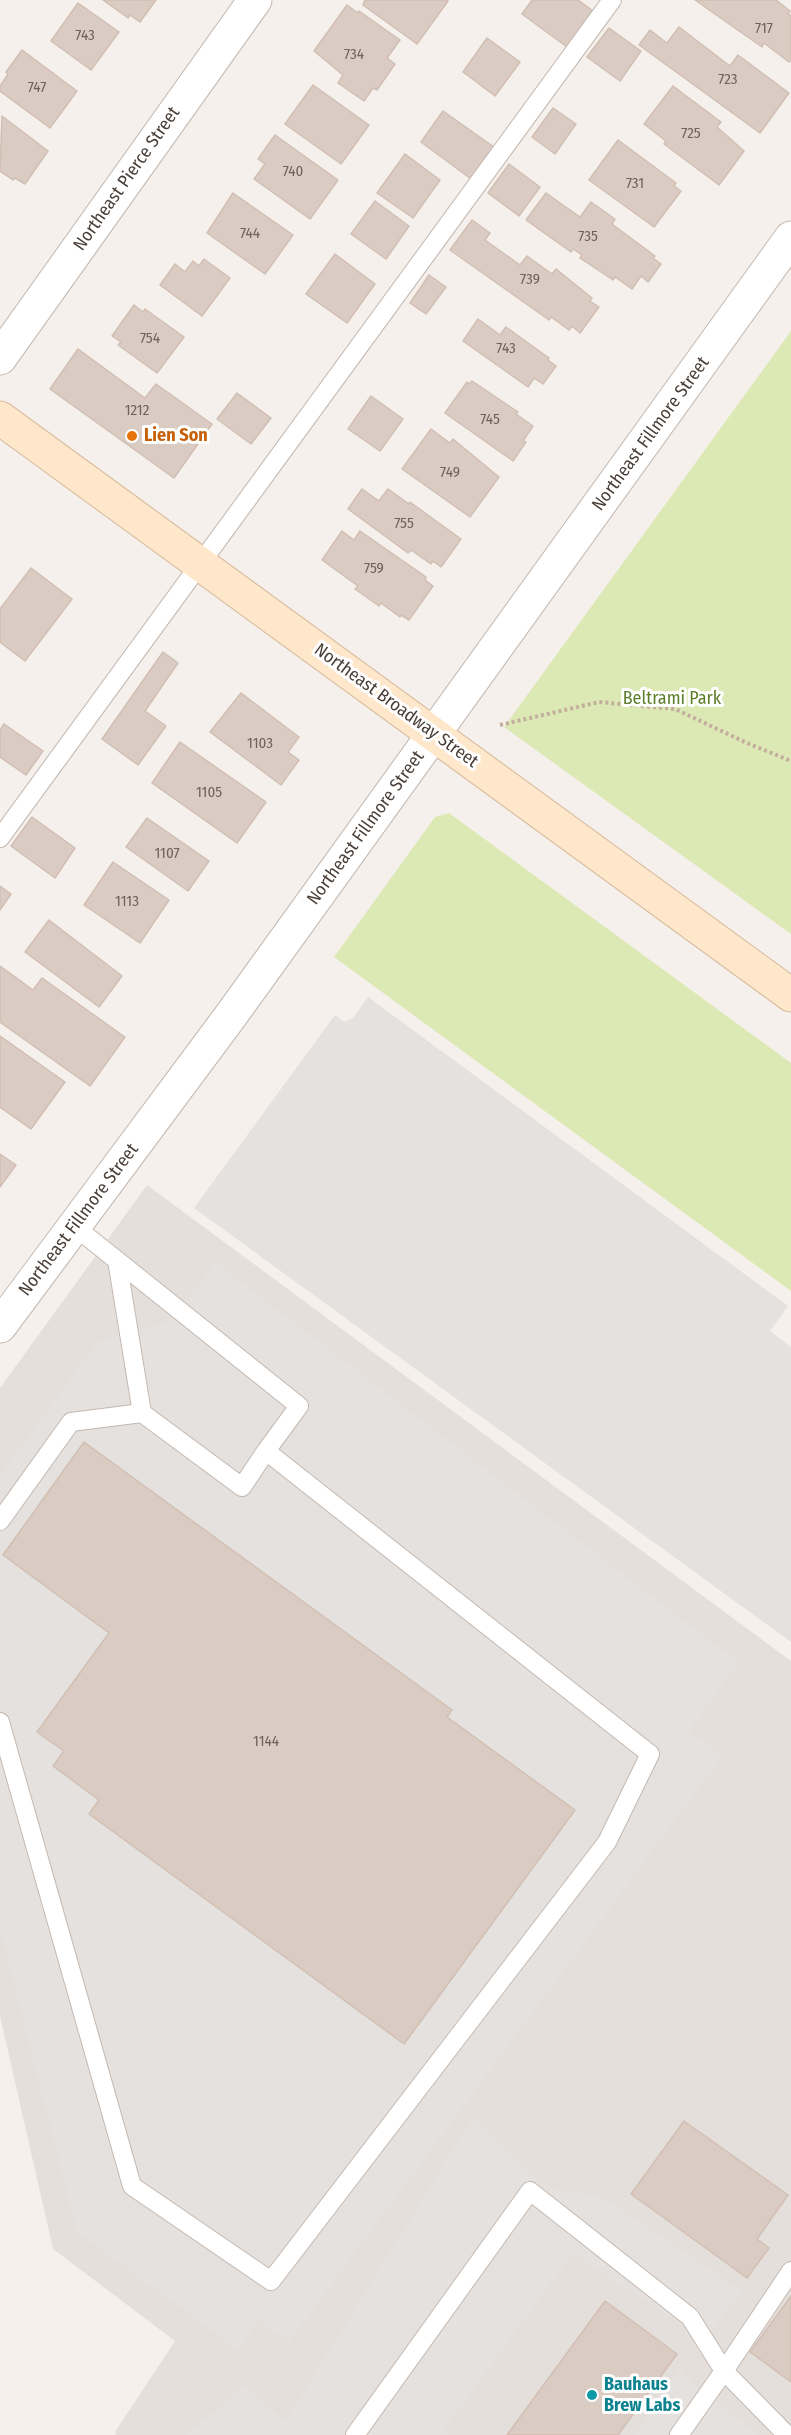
<!DOCTYPE html>
<html>
<head>
<meta charset="utf-8">
<style>
	body { margin:0 }
	canvas { display:block; background:#f5f0eb }
</style>
</head>
<body>
<canvas width="791" height="2435"></canvas>
<script>
const ctx = document.querySelector('canvas').getContext('2d');
ctx.lineJoin = 'round';
function paint(path, color) { ctx.fillStyle = color; ctx.fill(path, 'evenodd'); }
const poly = rows => new Path2D(rows.map(r => 'M' + r).join(''));
function trace(path, color, width, dash) { ctx.strokeStyle = color; ctx.lineWidth = width; ctx.lineCap = dash ? 'butt' : 'round'; ctx.setLineDash(dash || []); ctx.stroke(path); }
function write(font, color, halo, rows, align = 'center') {
  ctx.font = font + ' "Fira Sans Condensed",sans-serif'; ctx.lineWidth = 6; ctx.setLineDash([]); ctx.textBaseline = 'middle'; ctx.strokeStyle = halo; ctx.fillStyle = color; for (const [text, x, y, turn = 0] of rows) {
    ctx.save(); ctx.translate(x, y); ctx.rotate((+turn || 0) * Math.PI / 180); ctx.textAlign = isNaN(turn) ? turn : align; if (halo) ctx.strokeText(text, 0, 0); ctx.fillText(text, 0, 0); ctx.restore();
  }
}
const industrial = poly([
	[147,1185,791,1661,791,2435,116,2435,115,2432,175,2341,53,2249,0,2016,0,1388]
]);
const green = poly([
	[791,331,791,934,504,727],
	[449,813,791,1063,791,1291,334,957,435,817]
]);
const parking = poly([
	[368,997,788,1306,770,1331,791,1347,791,1642,194,1208,335,1015,344,1022,353,1018],
	[215,1262,739,1663,689,1731,722,1757,289,2342,259,2320,238,2350,77,2232,0,1929,0,1475,97,1342,173,1320],
	[85,1442,447,1717,575,1810,404,2044,89,1814,99,1800,53,1766,64,1751,37,1732,109,1633,3,1555],
	[473,2117,546,2188,601,2196,743,2292,703,2339,573,2253,444,2430,449,2435,185,2435,245,2386,286,2421],
	[680,2369,707,2395,759,2435,634,2435]
]);
const building = poly([
	[103,0,156,0,140,22,130,15,128,18,103,0],
	[365,0,446,0,448,1,417,44,363,5,365,0],
	[532,0,578,0,593,11,567,47,522,14,532,0],
	[695,0,776,0,790,11,788,14,791,16,791,60,789,62,764,43,762,47,695,0],
	[78,3,119,32,91,70,51,41,78,3],
	[347,5,358,13,359,11,400,40,387,58,395,64,377,90,373,88,364,101,338,83,343,75,314,51,347,5],
	[679,27,730,66,738,55,789,93,760,133,639,45,650,30,667,43,679,27],
	[609,28,641,51,620,81,587,57,609,28],
	[487,38,520,62,495,96,463,72,487,38],
	[22,50,77,91,50,128,0,91,0,86,8,74,6,72,22,50],
	[313,85,369,125,341,164,285,124,313,85],
	[673,86,721,122,717,127,744,151,719,185,664,144,666,141,644,124,673,86],
	[553,108,576,124,555,154,532,137,553,108],
	[443,111,494,147,471,179,421,142,443,111],
	[2,116,48,151,25,184,15,178,13,180,0,171,2,116],
	[275,135,338,180,310,219,254,179,265,164,258,159,275,135],
	[618,140,676,183,674,186,681,191,654,227,589,180,618,140],
	[405,154,440,180,413,218,377,193,405,154],
	[509,164,540,187,519,216,488,193,509,164],
	[233,193,293,235,265,274,207,233,233,193],
	[546,193,580,217,591,202,615,219,612,224,655,256,653,258,661,264,648,282,641,276,632,289,615,277,613,280,580,258,582,255,573,249,571,252,526,220,546,193],
	[375,201,409,226,386,259,351,234,375,201],
	[472,220,490,233,485,240,520,265,527,256,552,274,556,269,592,298,590,301,599,307,580,333,572,326,569,330,551,317,549,320,450,250,472,220],
	[335,254,375,284,347,323,306,294,335,254],
	[204,259,230,278,202,316,160,285,175,264,185,272,193,261,199,266,204,259],
	[429,275,446,287,426,314,410,303,429,275],
	[134,305,143,312,145,309,184,337,157,373,118,345,121,342,112,336,134,305],
	[478,319,500,335,506,327,549,358,548,360,556,366,543,384,534,378,528,387,463,341,478,319],
	[78,349,145,398,156,384,212,424,174,478,50,389,78,349],
	[472,381,518,412,516,414,533,426,523,441,526,442,513,461,445,413,467,382,469,384,472,381],
	[237,393,271,418,251,444,217,419,237,393],
	[371,396,403,419,380,451,348,429,371,396],
	[431,429,450,443,453,439,499,477,470,517,402,469,431,429],
	[362,489,379,501,388,489,409,504,410,502,461,539,441,567,433,561,431,564,411,550,408,553,348,509,362,489],
	[342,531,354,540,360,531,426,577,425,580,433,586,409,620,401,615,400,617,381,603,379,606,355,589,358,586,322,560,342,531],
	[31,568,72,599,25,661,0,642,0,609,31,568],
	[163,652,178,663,145,711,166,726,138,765,102,739,163,652],
	[241,693,299,737,288,752,299,760,281,785,210,732,241,693],
	[4,724,43,751,26,775,0,757,0,730,4,724],
	[180,742,266,802,237,843,152,783,180,742],
	[32,817,75,848,55,878,11,846,32,817],
	[147,818,209,861,188,891,126,847,147,818],
	[113,862,169,900,140,943,84,905,113,862],
	[0,886,11,894,0,910,0,886],
	[49,920,122,976,99,1007,25,952,49,920],
	[0,966,33,990,42,978,125,1037,90,1086,0,1022,0,966],
	[0,1036,65,1082,31,1129,0,1107,0,1036],
	[0,1154,16,1165,0,1187,0,1154],
	[84,1442,452,1710,447,1717,575,1810,404,2044,89,1814,99,1800,53,1766,64,1751,37,1732,109,1633,3,1555,84,1442],
	[684,2121,788,2195,757,2239,769,2248,747,2278,631,2194,684,2121],
	[791,2296,791,2382,750,2352,791,2296],
	[605,2301,677,2354,618,2435,507,2435,605,2301]
]);
const path = poly([
	[500,725,599,702,675,709,747,743,791,761]
]);
const service = poly([
	[0,838,612,0],
	[117,1260,142,1413,242,1487,266,1451],
	[0,1521,71,1422,142,1413],
	[0,1722,132,2186,271,2281,607,1842,650,1754,266,1451,299,1406,74,1226],
	[355,2435,530,2191,690,2317,724,2371,791,2271],
	[679,2435,724,2371,787,2435]
]);
const minor = poly([
	[0,358,255,0],
	[0,1326,232,1014,791,238]
]);
const secondary = poly([
	[0,418,791,995]
]);
const markers = [
	[132,436,6,"#e8710a"],
	[592,2395,6,"#0f9aa8"]
];
const numberNames = [
	["717",764,29],
	["743",85,36],
	["734",354,55],
	["723",728,80],
	["747",37,88],
	["725",691,134],
	["740",293,172],
	["731",635,184],
	["744",250,234],
	["735",588,237],
	["739",530,280],
	["754",150,339],
	["743",506,349],
	["1212",137,411],
	["745",490,420],
	["749",450,473],
	["755",404,524],
	["759",374,569],
	["1103",260,744],
	["1105",209,793],
	["1107",167,854],
	["1113",127,902],
	["1144",266,1742]
];
const streetNames = [
	["Northeast Pierce Street",127,179,-55],
	["Northeast Fillmore Street",651,434,-54],
	["Northeast Broadway Street",396,706,36],
	["Northeast Fillmore Street",366,828,-54],
	["Northeast Fillmore Street",79,1220,-53]
];
const foodNames = [
	["Lien Son",144,436]
];
const parkNames = [
	["Beltrami Park",672,699]
];
const cultureNames = [
	["Bauhaus",604,2385],
	["Brew Labs",604,2406]
];
paint(industrial, '#e5dfdc');
paint(green, '#dde9b4');
paint(parking, '#e4e1df');
paint(building, '#daccc3');
trace(building, '#d2bfb3', 1.5);
trace(service, '#c4b8b0', 20);
trace(minor, '#c4b8b0', 35);
trace(secondary, '#d8bb9d', 35);
trace(path, '#c3ae9e', 4, [3, 3]);
trace(service, '#fff', 18);
trace(minor, '#fff', 33);
trace(secondary, '#ffe7cb', 33);
for (const [x, y, r, color] of markers) { const dot = new Path2D(); dot.arc(x, y, r, 0, 2 * Math.PI); ctx.fillStyle = color; ctx.fill(dot); trace(dot, '#fff', 2); }
write('15px', '#6e625b', null, numberNames);
write('18px', '#4a3f38', '#fff', streetNames);
write('bold 18px', '#c56008', '#fff', foodNames, 'left');
write('18px', '#5c7d2a', '#fff', parkNames);
write('bold 18px', '#0d838f', '#fff', cultureNames, 'left');
</script>
</body>
</html>
